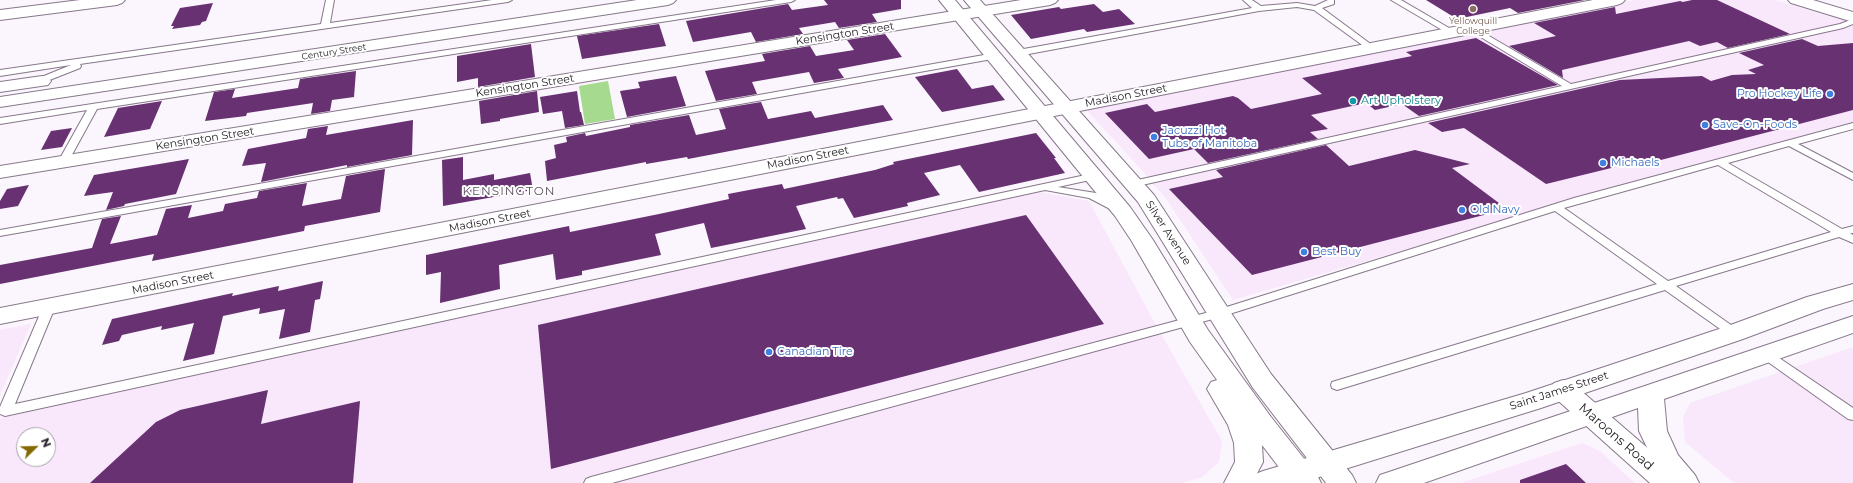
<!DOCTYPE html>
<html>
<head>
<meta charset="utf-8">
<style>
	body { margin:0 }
	#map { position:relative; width:1853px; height:483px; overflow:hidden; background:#fbf5fd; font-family:Montserrat,sans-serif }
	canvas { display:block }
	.north { position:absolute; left:16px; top:427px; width:40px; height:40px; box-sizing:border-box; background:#fff; border:1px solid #a8a6a9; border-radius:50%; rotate:67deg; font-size:11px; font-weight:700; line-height:16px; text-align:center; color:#262027 }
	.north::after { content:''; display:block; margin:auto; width:14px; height:18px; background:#856802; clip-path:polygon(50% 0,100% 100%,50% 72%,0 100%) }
</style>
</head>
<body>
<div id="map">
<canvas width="1853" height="483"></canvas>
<div class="north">N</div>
</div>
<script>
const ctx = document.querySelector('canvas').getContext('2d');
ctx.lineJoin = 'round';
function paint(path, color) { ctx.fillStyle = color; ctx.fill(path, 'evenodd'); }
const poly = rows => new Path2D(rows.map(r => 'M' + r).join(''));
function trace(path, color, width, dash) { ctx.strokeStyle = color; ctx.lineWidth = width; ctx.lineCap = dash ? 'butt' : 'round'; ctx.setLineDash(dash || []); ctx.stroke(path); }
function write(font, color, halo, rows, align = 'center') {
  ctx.font = font + ' Montserrat,sans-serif'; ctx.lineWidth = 4; ctx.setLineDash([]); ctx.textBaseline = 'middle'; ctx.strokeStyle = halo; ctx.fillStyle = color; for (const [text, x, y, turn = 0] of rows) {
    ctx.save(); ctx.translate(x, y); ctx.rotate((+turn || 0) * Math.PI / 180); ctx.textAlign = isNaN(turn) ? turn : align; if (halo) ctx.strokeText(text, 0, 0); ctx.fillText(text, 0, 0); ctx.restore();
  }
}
const built = poly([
	[1635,0,1774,0,1846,21,1840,25,1149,178,1083,106],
	[1853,23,1853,125,1586,197,1233,300,1165,197,1150,181],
	[1038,192,1089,201,1152,318,1222,441,1219,462,1202,477,1182,483,0,483,0,418],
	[24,435,48,435,48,459,24,459],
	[31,324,0,395,0,330],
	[1853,347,1853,483,1734,483,1685,442,1683,418,1690,403],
	[1582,443,1601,452,1635,483,1461,483]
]);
const green = poly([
	[608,81,615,119,585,124,579,86]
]);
const building = poly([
	[824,0,901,0,901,9,872,14,877,22,839,28,835,22,799,28,803,34,756,42,751,32,693,42,686,21,788,4,792,10,828,5],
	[1426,0,1585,0,1518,13,1510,8,1457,19],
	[1692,0,1717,0,1790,34,1728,48,1717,42,1700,46,1689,41,1562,70,1563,78,1509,46,1556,36,1534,23,1615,7,1616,14,1680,1,1683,2],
	[213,3,206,21,202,22,200,25,172,29,174,26,171,26,180,8],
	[1094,4,1103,12,1119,9,1135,24,1087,32,1084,29,1031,39,1011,15,1059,7,1061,9],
	[659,24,666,46,582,59,577,36],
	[885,34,902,57,838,69,844,78,814,83,809,72,752,82,757,94,716,101,705,71,765,61,762,54,810,46,816,56,854,50,847,40],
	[1476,38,1558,85,1419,116,1402,104,1375,110,1366,103,1311,115,1328,129,1310,132,1318,139,1208,163,1194,149,1149,159,1105,113,1147,104,1155,112,1233,96,1238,98,1251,109,1322,94,1302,78,1412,56,1406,52],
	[1802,39,1818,46,1853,43,1853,110,1657,161,1652,158,1546,184,1464,128,1442,132,1428,123,1620,80,1702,76,1711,81,1732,75,1756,74,1748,70,1764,65,1739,53],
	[531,44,535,77,478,87,478,78,457,82,457,56],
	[957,69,972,89,993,85,1005,100,942,112,915,77],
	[356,71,354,97,332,100,330,111,311,114,313,103,247,113,246,116,205,121,214,92,235,89,232,98,298,88,300,79],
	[676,76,686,106,627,117,620,91,640,88,638,82],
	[537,91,539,112,500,119,500,121,481,124,479,101],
	[577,91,580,112,581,112,584,125,565,128,562,111,543,114,540,97],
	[162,101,150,129,104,137,118,108],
	[761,102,768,119,811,111,815,118,883,105,893,120,688,159,687,157,646,164,646,162,547,181,545,161,556,158,554,145,567,142,566,137,585,133,586,136,630,127,630,125,689,115,696,135,726,129,719,109],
	[413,120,412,155,347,167,347,165,261,182,266,163,242,166,248,149,306,138,308,129,328,126,326,135],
	[72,128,62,147,41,150,51,131],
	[1036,133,1056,158,1054,158,1065,173,979,192,960,165,924,173,940,195,907,203,908,206,854,218,843,198,838,199,837,197,796,206,806,229,711,248,704,223,655,234,661,255,582,271,582,275,556,280,553,254,499,265,500,289,440,303,441,272,426,275,426,255,569,226,570,232,659,214,729,199,728,194,749,190,782,184,784,189,875,170,894,164,893,162],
	[1326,145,1349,166,1415,150,1470,164,1452,168,1507,209,1252,275,1169,189,1223,177,1216,170],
	[463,157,463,180,494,174,494,180,530,173,533,190,443,206,442,160],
	[189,159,176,194,125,204,124,206,106,210,113,192,84,196,94,175],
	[385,169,380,212,305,226,304,231,188,254,152,261,154,254,0,284,0,265,92,248,102,219,121,216,110,244,157,235,166,209,192,205,188,218,223,211,225,204,257,198,259,191,307,183,302,206,341,199,346,176],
	[29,185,18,206,0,209,0,201,7,189],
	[1026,215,1104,324,551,469,538,325],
	[323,281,320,299,315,300,310,332,279,339,285,309,259,314,260,308,223,316,214,354,183,361,194,323,161,330,162,326,122,335,119,341,102,345,112,319,233,293,232,296,279,286,278,291],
	[268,390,261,424,360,401,353,483,90,483,156,422,180,410],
	[1566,464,1586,483,1520,483,1520,480]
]);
const service = poly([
	[326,0,334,0,330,23,492,0,512,0,508,2,80,64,81,66,80,68,37,85,34,84,33,82,34,80,71,65,0,76,0,70,321,24,326,0],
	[776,0,795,0,791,2,97,109,68,162,63,165,58,162,87,110,0,124,0,118,776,0],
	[1243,0,1252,0,1261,6,1297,3,1315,6,1328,0,1334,0,1334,4,1322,8,1376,48,1375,50,1369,50,1314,10,1297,7,1259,11,1018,56,1014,53,1018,50,1252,8,1243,0],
	[1391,0,1401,0,1456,32,1452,34,1449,34,1391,0],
	[1853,19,1853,24,1843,28,1133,187,1128,184,1133,181,1562,86,1469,30,1468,28,1472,26,1571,84,1840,24,1853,19],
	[995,53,998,54,998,58,0,236,0,230,995,53],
	[1853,123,1853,129,1798,144,1853,173,1853,180,1789,146,1728,163,1842,229,1853,226,1853,233,1850,233,1853,235,1853,243,1839,237,1676,286,1738,330,1740,333,1738,336,1734,337,1730,336,1665,290,1337,390,1332,388,1331,385,1332,382,1657,284,1555,211,1220,317,612,483,584,483,586,479,591,477,1217,310,1574,198,1853,123],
	[1718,165,1831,232,1668,281,1564,208,1718,165],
	[1095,173,1099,174,1100,176,1099,178,1058,187,1096,193,1120,206,1121,208,1120,210,1112,210,1089,198,1045,190,5,416,0,414,0,407,43,307,45,304,49,303,53,304,55,307,15,404,1095,173],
	[1765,350,1769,351,1853,408,1853,420,1848,419,1761,357,1759,354,1761,351,1765,350]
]);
const minor = poly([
	[80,0,125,0,122,3,117,5,0,20,0,10,80,0],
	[1021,0,1058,0,1055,3,1050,5,0,178,0,166,1021,0],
	[1593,0,1625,0,1622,3,1617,5,0,324,0,308,1593,0],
	[1563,380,1572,383,1679,475,1683,483,1650,483,1554,397,1550,390,1554,383,1563,380]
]);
const tertiary = poly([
	[939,0,955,0,1130,207,1153,240,1208,330,1271,417,1317,475,1321,483,1291,483,1262,445,1263,462,1252,483,1224,483,1235,462,1234,443,1228,425,1207,389,1211,382,1217,380,1190,342,1131,240,1115,216,939,0],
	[964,0,980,0,1154,195,1271,374,1352,475,1356,483,1326,483,1253,388,1138,202,964,0]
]);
const secondary = poly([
	[1788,0,1813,0,1853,12,1853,22,1791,3,1788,0],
	[1853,284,1853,300,1823,309,1743,339,1541,408,1300,483,1249,483,1253,475,1263,471,1526,393,1725,327,1807,297,1853,284],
	[1853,316,1853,333,1664,399,1667,431,1678,455,1695,475,1699,483,1668,483,1658,470,1639,431,1638,408,1424,483,1376,483,1380,475,1853,316]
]);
const primary = poly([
	[637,0,676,0,673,3,668,5,0,107,0,97,637,0],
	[42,76,48,77,51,81,48,85,0,92,0,82,42,76]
]);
const markers = [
	[1473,9,4,"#8d6e63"],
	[1830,94,4,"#3f7fe0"],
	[1353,101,4,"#0f9aa8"],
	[1705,125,4,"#3f7fe0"],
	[1154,137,4,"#3f7fe0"],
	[1603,163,4,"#3f7fe0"],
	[1462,210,4,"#3f7fe0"],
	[1304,252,4,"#3f7fe0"],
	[769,352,4,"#3f7fe0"]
];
const farEducationnames = [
	["Yellowquill",1473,21],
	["College",1473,31]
];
const farStreetnames = [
	["Century Street",334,52,-9]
];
const streetNames = [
	["Kensington Street",845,34,-9],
	["Kensington Street",525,86,-9],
	["Madison Street",1126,96,-11],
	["Kensington Street",205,139,-9],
	["Madison Street",808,158,-11],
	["Madison Street",490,221,-11],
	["Silver Avenue",1168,233,57],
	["Madison Street",173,283,-11],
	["Saint James Street",1559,391,-18]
];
const shopNames = [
	["Pro Hockey Life",1822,94,"right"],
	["Save-On-Foods",1713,125],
	["Jacuzzi Hot",1162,131],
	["Tubs of Manitoba",1162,144],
	["Michaels",1611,163],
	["Old Navy",1470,210],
	["Best Buy",1312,252],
	["Canadian Tire",777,352]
];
const cultureNames = [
	["Art Upholstery",1361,101]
];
const neighbourhoodNames = [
	["KENSINGTON",509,191]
];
const nearStreetnames = [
	["Maroons Road",1616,437,41]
];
paint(built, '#f9e7fc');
paint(green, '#a6da8f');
paint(building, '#673172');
trace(service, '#87788a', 2);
trace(minor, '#87788a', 2);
trace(tertiary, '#87788a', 2);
trace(secondary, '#87788a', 2);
trace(primary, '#87788a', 2);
paint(service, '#fff');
paint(minor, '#fff');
paint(tertiary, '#fff');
paint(secondary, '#fff');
paint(primary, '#fff');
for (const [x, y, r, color] of markers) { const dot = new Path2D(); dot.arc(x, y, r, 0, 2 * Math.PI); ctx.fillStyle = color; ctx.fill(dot); trace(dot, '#fff', 1.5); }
write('9px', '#785e54', '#fff', farEducationnames);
write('9px', '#262027', '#fff', farStreetnames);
write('11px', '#262027', '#fff', streetNames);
write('11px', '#366cbe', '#fff', shopNames, 'left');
write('11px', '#0d838f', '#fff', cultureNames, 'left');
ctx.letterSpacing = '1px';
write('12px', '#5e5061', '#fff', neighbourhoodNames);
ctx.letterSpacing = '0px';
write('13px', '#262027', '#fff', nearStreetnames);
</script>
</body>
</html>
